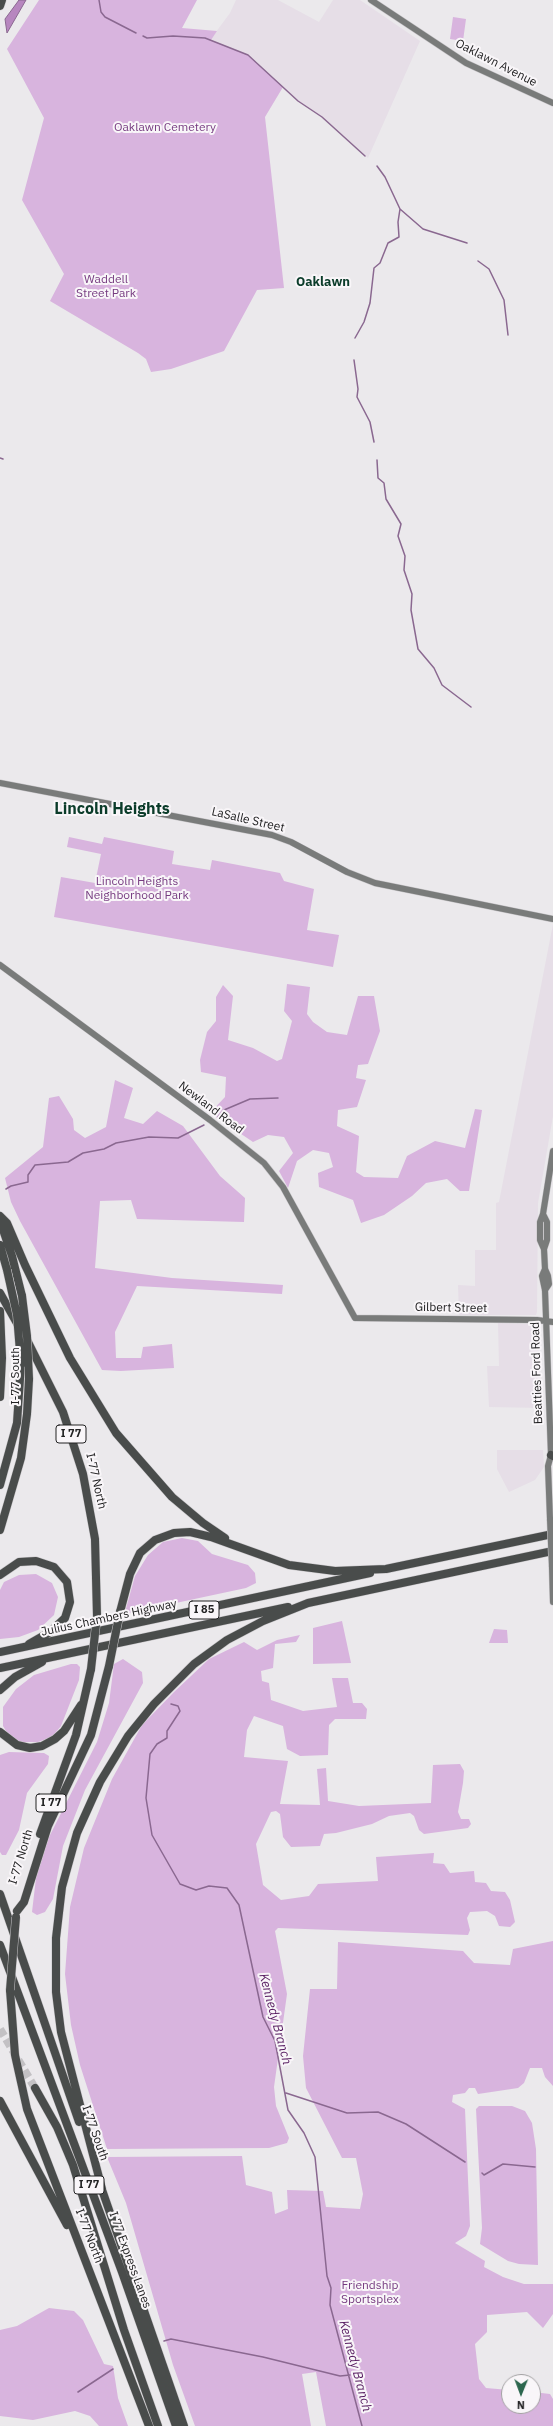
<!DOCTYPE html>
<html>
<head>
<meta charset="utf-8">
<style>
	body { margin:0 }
	#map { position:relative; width:553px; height:2426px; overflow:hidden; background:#ebe9ec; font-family:"IBM Plex Sans",sans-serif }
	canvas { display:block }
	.north { position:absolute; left:501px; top:2374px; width:40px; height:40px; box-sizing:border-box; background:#f9f6f9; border:1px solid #a3a1a3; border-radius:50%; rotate:181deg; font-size:11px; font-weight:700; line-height:16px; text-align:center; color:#222223 }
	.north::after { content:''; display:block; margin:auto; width:14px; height:18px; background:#2c664e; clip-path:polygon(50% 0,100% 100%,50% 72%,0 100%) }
</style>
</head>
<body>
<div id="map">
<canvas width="553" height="2426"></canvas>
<div class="north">N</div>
</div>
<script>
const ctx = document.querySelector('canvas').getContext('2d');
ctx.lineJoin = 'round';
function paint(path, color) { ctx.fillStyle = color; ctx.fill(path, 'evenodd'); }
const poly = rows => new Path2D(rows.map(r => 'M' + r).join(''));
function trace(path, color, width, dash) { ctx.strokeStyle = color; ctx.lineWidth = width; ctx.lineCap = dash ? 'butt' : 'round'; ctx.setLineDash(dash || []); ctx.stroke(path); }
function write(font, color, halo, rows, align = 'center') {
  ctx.font = font + ' "IBM Plex Sans",sans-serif'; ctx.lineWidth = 4; ctx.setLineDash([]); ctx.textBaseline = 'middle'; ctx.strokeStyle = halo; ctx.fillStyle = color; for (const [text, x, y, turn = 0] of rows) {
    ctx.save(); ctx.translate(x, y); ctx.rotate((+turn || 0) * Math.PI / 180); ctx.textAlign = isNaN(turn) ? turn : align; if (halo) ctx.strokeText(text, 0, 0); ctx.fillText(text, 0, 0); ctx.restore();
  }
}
const built = poly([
	[236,0,278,0,319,22,333,0,360,0,420,41,368,158,322,117,298,101,255,60,248,55,210,40,230,13],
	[553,924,553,1116,538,1203,537,1312,536,1315,459,1315,458,1285,475,1286,475,1250,496,1250,496,1203,499,1202],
	[498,1323,537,1324,542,1408,489,1407,487,1366,499,1366],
	[497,1450,543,1450,544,1467,535,1480,509,1492,497,1469]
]);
const green = poly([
	[39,0,197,0,182,28,217,31,211,40,248,55,283,87,265,117,284,288,257,290,224,351,171,369,151,372,146,359,138,353,50,301,64,274,22,200,44,118,7,49],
	[453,17,466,19,463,41,450,39],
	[69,837,102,844,104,837,174,851,172,864,210,870,212,860,280,873,284,881,314,889,307,930,339,935,333,967,54,917,61,877,95,883,101,854,67,847],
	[287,984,310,987,307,1014,313,1022,327,1032,347,1035,358,996,374,996,380,1031,368,1064,358,1065,356,1078,366,1080,357,1107,338,1110,337,1126,359,1136,356,1172,364,1177,398,1178,407,1156,435,1141,465,1148,475,1109,482,1110,469,1191,460,1191,447,1179,426,1183,412,1196,384,1215,361,1223,353,1200,319,1187,318,1173,333,1167,329,1153,313,1150,297,1161,288,1188,279,1171,293,1153,284,1137,268,1135,253,1142,210,1113,225,1097,226,1077,201,1072,200,1060,207,1032,216,1021,216,997,223,985,233,996,228,1040,253,1048,277,1061,282,1059,292,1021,284,1011],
	[115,1080,133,1088,124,1118,143,1124,157,1111,183,1126,220,1176,245,1198,244,1222,137,1219,131,1200,100,1201,95,1268,172,1278,283,1285,282,1294,137,1286,115,1332,116,1358,141,1358,143,1347,172,1344,174,1368,121,1371,102,1370,20,1221,11,1202,5,1178,43,1147,49,1098,59,1096,73,1119,74,1130,85,1138,106,1127],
	[182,1538,198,1541,212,1554,248,1565,255,1573,256,1583,246,1588,129,1613,125,1612,135,1576,148,1555,163,1542],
	[36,1574,52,1583,58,1597,54,1615,38,1630,19,1637,0,1639,0,1590,4,1582,19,1575],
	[342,1621,351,1663,313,1664,313,1628],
	[494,1629,507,1630,508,1643,489,1643],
	[300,1635,296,1642,275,1644,273,1668,261,1671,262,1681,269,1683,271,1700,303,1711,337,1707,332,1678,348,1678,353,1703,362,1703,367,1709,366,1719,335,1719,329,1725,328,1755,300,1756,287,1749,283,1726,254,1716,247,1730,244,1757,288,1761,280,1804,320,1805,317,1769,326,1768,328,1801,359,1806,431,1803,433,1765,460,1764,464,1771,463,1783,458,1812,461,1819,469,1819,471,1824,468,1828,424,1834,419,1830,414,1816,410,1813,389,1816,372,1824,336,1833,324,1834,320,1846,291,1847,283,1837,280,1814,276,1811,271,1812,256,1844,263,1885,281,1900,309,1896,318,1884,378,1881,376,1857,434,1853,433,1863,444,1864,450,1873,474,1871,475,1882,486,1883,491,1891,505,1892,510,1900,515,1922,510,1927,499,1926,495,1916,487,1911,470,1912,467,1918,470,1930,468,1935,278,1928,275,1931,287,1994,274,2087,276,2106,289,2138,287,2143,269,2148,107,2149,80,2065,71,2025,65,1974,70,1907,84,1848,112,1779,142,1725,174,1692,209,1659,244,1642,257,1650,277,1640],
	[123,1659,142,1672,143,1683,85,1790,63,1846,53,1899,45,1912,37,1915,32,1912,36,1878,49,1837,97,1742,109,1703,114,1664],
	[71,1664,77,1664,80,1667,79,1680,61,1726,52,1737,38,1742,21,1742,9,1736,3,1726,3,1707,16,1689,34,1675],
	[9,1752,44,1753,49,1756,48,1764,27,1793,19,1830,6,1855,2,1855,0,1852,0,1755],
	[553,1941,553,2086,545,2077,542,2068,530,2068,524,2083,518,2088,478,2094,475,2088,469,2088,465,2093,453,2095,452,2102,465,2109,470,2226,466,2236,455,2243,485,2261,484,2267,503,2277,524,2284,553,2284,553,2314,543,2328,527,2312,487,2315,487,2332,475,2344,479,2379,486,2388,509,2390,509,2406,533,2406,533,2392,550,2394,553,2399,553,2426,326,2426,316,2372,302,2374,311,2426,195,2426,173,2365,126,2203,107,2157,242,2156,246,2185,272,2192,275,2214,288,2209,287,2190,323,2191,326,2207,360,2209,363,2194,356,2158,342,2158,306,2088,303,2056,310,1989,337,1989,338,1942,463,1951,474,1963,510,1965,513,1949],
	[479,2106,512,2106,525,2111,532,2123,536,2149,538,2265,519,2264,508,2261,480,2244,482,2228,476,2109],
	[49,2308,74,2311,83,2320,104,2364,113,2366,118,2398,128,2426,99,2426,90,2416,75,2411,33,2420,0,2416,0,2330,17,2326]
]);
const water = poly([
	[19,0,26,0,7,33,5,19,19,0]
]);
const stream = poly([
	[99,0,101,12,105,17,136,33],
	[143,36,147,38,173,36,205,38,248,55,298,101,322,117,365,156],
	[400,209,423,229,467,243],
	[478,261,489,269,504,300,508,335],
	[355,338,364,322,370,303,374,268,380,263,388,243,399,237,398,222,400,209,385,177,377,166],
	[354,360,358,389,357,397,370,422,374,442],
	[0,458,3,459],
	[377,460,378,478,384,483,386,499,401,524,398,536,405,556,404,570,412,594,411,610,418,649,434,668,442,685,471,707],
	[218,1117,224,1110,250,1099,278,1098],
	[6,1189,11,1186,28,1182,28,1175,35,1165,68,1162,83,1153,104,1149,116,1143,149,1137,178,1138,204,1125],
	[171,1704,178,1706,180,1711,167,1731,167,1738,157,1744,150,1754,146,1798,152,1835,180,1884,196,1890,209,1886,227,1888,239,1905,263,2017,275,2041,288,2110,304,2133,315,2157,327,2276,331,2288,330,2305,362,2426],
	[286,2093,347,2113,378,2112,406,2124,465,2162],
	[482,2173,484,2175,503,2164,535,2167],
	[164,2341,171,2339,263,2357,340,2376,350,2375],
	[78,2392,113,2369]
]);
const highwayTunnel = poly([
	[0,2029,35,2088]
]);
const secondary = poly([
	[371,0,466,63,553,103],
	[0,783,272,835,291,842,347,872,375,883,553,919],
	[0,965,210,1120,264,1163,283,1187,355,1318,537,1320,553,1322],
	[543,1214,547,1222,547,1240,544,1249,545,1269,548,1276,549,1284,545,1290],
	[544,1249,540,1240,540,1222,543,1214,553,1151],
	[545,1269,542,1276,545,1290,551,1455,548,1466,550,1519],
	[552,1567,553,1602]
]);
const highway = poly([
	[0,6,2,0],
	[0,1216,7,1223,25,1265,70,1358,116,1433,172,1497,203,1523,225,1538],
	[0,1221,12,1256,22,1296],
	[0,1245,7,1270],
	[0,1293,18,1325],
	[0,1311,2,1358,0,1397],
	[27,1340,63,1412,83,1474,95,1539,97,1616],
	[551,1455,553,1456],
	[0,1485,17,1423,21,1364],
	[0,1530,21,1458,27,1414,29,1379],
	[0,1575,19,1562,36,1561,54,1567,67,1582,70,1602,65,1618,50,1632,29,1644],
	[120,1612,130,1574,140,1553,155,1540,174,1533,190,1532,211,1537,289,1565,335,1571,386,1569,553,1534],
	[0,1652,370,1573],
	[0,1668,288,1607],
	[0,1690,15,1677,42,1662],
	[0,1732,17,1745,30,1748,42,1746,55,1739,64,1731,81,1705],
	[40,1834,76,1735,91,1669],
	[0,1894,79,2122],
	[17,1911,24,1902,48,1826,91,1735,109,1666],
	[0,1945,122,2272,176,2426],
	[10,1990,15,2055,27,2109,149,2426],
	[35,2088,57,2127,73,2165,124,2330,158,2426],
	[0,2101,67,2225],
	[100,2184,184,2426],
	[102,2189,61,2032,56,1992,56,1938,62,1887,77,1833,100,1782,128,1736,154,1704,194,1664,227,1640,263,1621,308,1603,553,1551]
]);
const secondaryBridge = poly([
	[550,1519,552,1567]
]);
const highwayBridge = poly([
	[7,1270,17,1315,21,1364],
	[22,1296,27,1336,29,1379],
	[109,1666,120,1612],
	[91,1669,97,1616],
	[10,1990,16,1917]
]);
const shields = [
	[71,1434,30],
	[204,1610,30],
	[51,1803,30],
	[89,2185,30]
];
const shieldNames = [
	["I 77",71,1434],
	["I 85",204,1610],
	["I 77",51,1803],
	["I 77",89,2185]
];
const streetNames = [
	["Oaklawn Avenue",496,63,27],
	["LaSalle Street",248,820,13],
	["Newland Road",211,1108,37],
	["Gilbert Street",451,1308,1],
	["Beatties Ford Road",537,1373,-92],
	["I-77 South",16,1376,-90],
	["I-77 North",96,1481,77],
	["Julius Chambers Highway",109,1618,-12],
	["I-77 North",21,1857,-73],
	["I-77 South",95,2133,71],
	["I-77 North",89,2236,69],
	["I 77 Express Lanes",130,2260,70]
];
const parkNames = [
	["Oaklawn Cemetery",165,128],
	["Waddell",106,280],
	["Street Park",106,294],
	["Lincoln Heights",137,882],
	["Neighborhood Park",137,896],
	["Friendship",370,2286],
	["Sportsplex",370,2300]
];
const neighbourhoodNames = [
	["Oaklawn",323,282]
];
const waterNames = [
	["Kennedy Branch",275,2019,75],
	["Kennedy Branch",355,2366,75]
];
const districtNames = [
	["Lincoln Heights",112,809]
];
paint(built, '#e6dee7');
paint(green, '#d8b4de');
paint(water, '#b786bf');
trace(water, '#8a6890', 1);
trace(stream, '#8a6890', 1.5);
trace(highwayTunnel, '#c3c1c4', 8, [8, 4]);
trace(secondary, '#c7c5c8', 7);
trace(highway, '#c7c5c8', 9);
trace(secondary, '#797b7a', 6);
trace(highway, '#494c4b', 8);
trace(secondaryBridge, '#c7c5c8', 7, []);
trace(highwayBridge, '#c7c5c8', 9, []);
trace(secondaryBridge, '#797b7a', 6);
trace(highwayBridge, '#494c4b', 8);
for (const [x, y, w] of shields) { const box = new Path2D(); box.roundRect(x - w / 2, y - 9, w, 18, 3); ctx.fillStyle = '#f9f6f9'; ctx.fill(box); trace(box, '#222223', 1); }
write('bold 11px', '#222223', null, shieldNames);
write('12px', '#222223', '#f9f6f9', streetNames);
write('12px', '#763b80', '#f9f6f9', parkNames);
write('bold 13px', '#0b3c2a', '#f9f6f9', neighbourhoodNames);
write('italic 13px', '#561b60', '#f9f6f9', waterNames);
write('bold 16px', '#0b3c2a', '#f9f6f9', districtNames);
</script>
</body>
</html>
